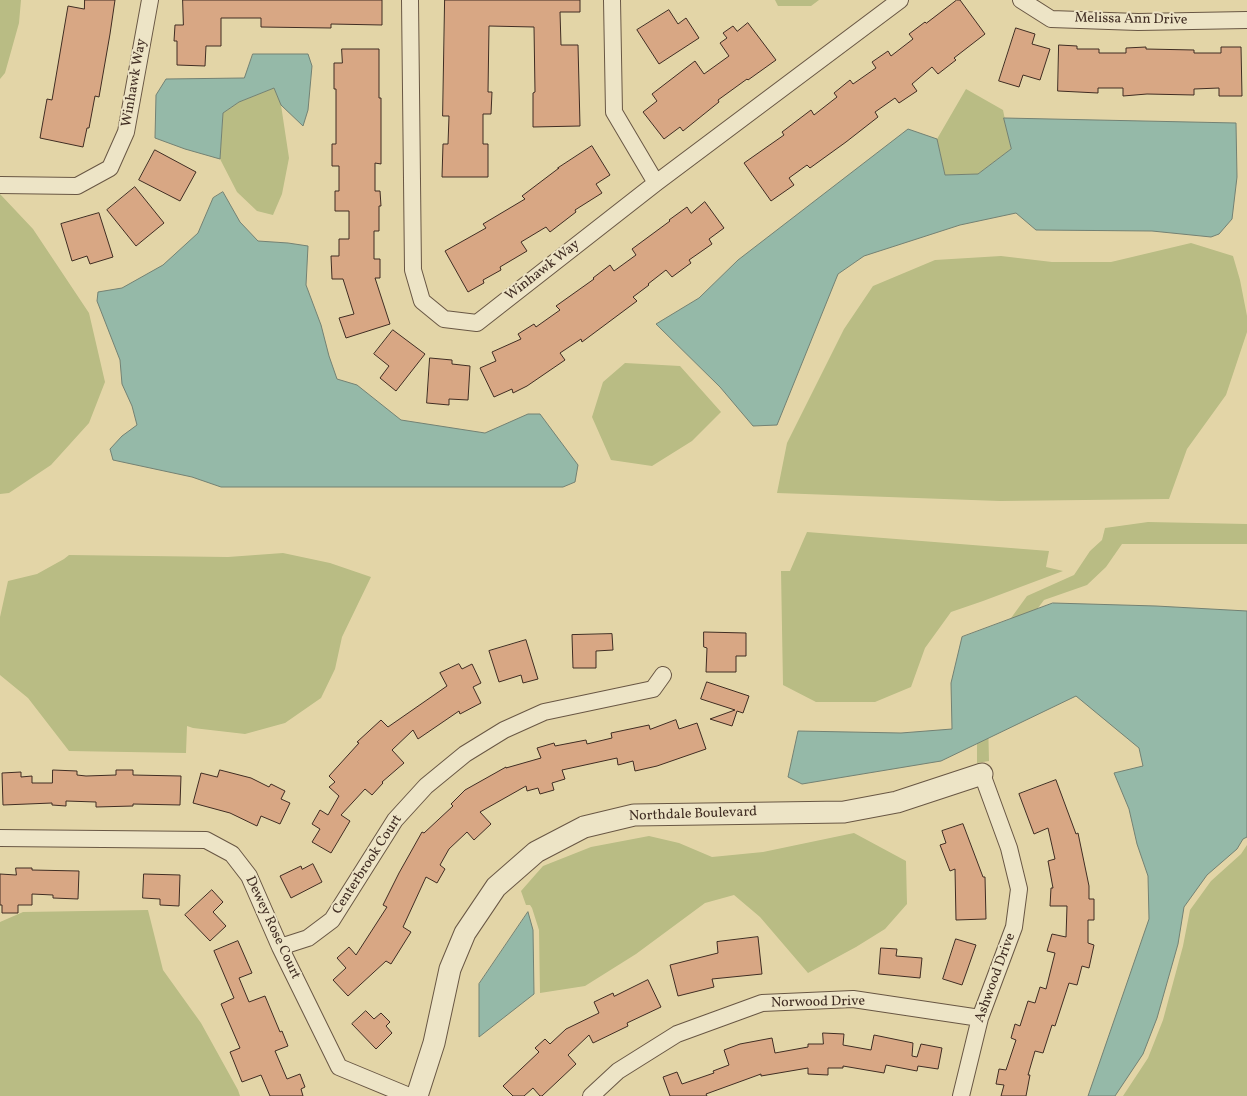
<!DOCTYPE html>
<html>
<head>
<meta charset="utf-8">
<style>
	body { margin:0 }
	canvas { display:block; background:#e3d5a7 }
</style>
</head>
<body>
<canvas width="1247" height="1096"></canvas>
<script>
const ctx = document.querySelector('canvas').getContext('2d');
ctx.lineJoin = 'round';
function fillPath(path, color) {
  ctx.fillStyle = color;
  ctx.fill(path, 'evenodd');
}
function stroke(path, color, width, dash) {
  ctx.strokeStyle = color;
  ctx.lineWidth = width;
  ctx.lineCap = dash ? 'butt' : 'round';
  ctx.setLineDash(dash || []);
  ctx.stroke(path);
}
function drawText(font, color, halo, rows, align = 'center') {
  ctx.font = font + ' Vollkorn,serif';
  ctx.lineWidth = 4;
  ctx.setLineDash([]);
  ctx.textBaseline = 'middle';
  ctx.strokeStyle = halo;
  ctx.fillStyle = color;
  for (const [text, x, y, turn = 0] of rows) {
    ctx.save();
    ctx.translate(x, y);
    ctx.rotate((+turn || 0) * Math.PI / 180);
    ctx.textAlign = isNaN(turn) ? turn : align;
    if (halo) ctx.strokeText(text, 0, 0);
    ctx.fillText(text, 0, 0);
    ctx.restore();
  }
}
fillPath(new Path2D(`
	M0 0H21L19 23 5 73 0 79Z
	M775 0H819L811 6H778Z
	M274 88 281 105 289 158 282 194 273 215 257 211 237 192 220 159 223 113 239 102Z
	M966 89 1003 110 1011 149 978 174 945 175 937 139Z
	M0 194 33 229 89 313 105 382 89 423 51 465 9 493 0 494Z
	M1191 243 1233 256 1240 280 1247 316V332L1226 395 1187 449 1169 499 1000 501 777 493 787 443 844 329 873 286 935 260 1001 256 1052 262H1111Z
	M625 363 680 366 721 412 692 441 652 466 611 460 592 417 603 382Z
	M1148 522 1247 524V544H1122L1106 567 1087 585 1044 600 987 676 989 761 977 763V734L969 676 1027 596 1074 575 1090 551 1102 540 1105 528Z
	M807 532 1049 551 1046 567 1063 571 983 601 951 612 925 648 911 687 875 702H816L783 685 781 571H790Z
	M283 553 330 563 371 577 342 637 335 669 321 698 285 723 245 734 193 728 187 726 186 753 69 751 28 698 0 675V617L8 581 37 574 64 559 69 555 228 557Z
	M854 833 906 861 907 904 885 929 856 947 808 973 760 917 734 895 705 903 636 954 585 986 540 993 539 930 532 908 530 905H526L521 891 543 866 591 847 649 836 679 843 712 857 763 852Z
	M1247 845V1096H1123L1148 1058 1163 1020 1183 946 1190 910 1211 881 1241 854Z
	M148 910 163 970 201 1023 238 1090 240 1096H0V922L23 912Z`), '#b9bc84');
const water = new Path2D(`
	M253 54H308L312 66 308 110 303 126 281 105 274 88 239 102 223 113 220 159 185 149 155 138 156 95 166 79 244 78Z
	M1004 118 1236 123 1237 177 1232 219 1219 234 1211 237 1152 231 1036 230 1016 213 960 225 864 256 838 274 777 425 753 426 720 387 656 324 699 298 738 260 908 129 937 139 945 175 978 174 1011 149Z
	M223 192 240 222 258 241 288 243 308 246 306 285 321 325 329 356 337 379 357 385 401 420 485 433 528 414H540L578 465 575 482 563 487H221L192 477 113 460 110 449 122 436 137 425 132 406 122 384 120 360 97 301 98 292 122 288 163 265 198 233 213 198Z
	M1053 603 1156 606 1247 611V837L1243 839 1237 849 1207 875 1184 907 1178 944 1157 1018 1143 1054 1115 1096H1088L1149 919 1148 876 1137 844 1129 809 1114 773 1143 766 1139 748 1076 696 941 761 802 784 788 777 798 731 901 733 952 729 951 683 962 637Z
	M528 912 533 930 534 994 479 1037V984Z`);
fillPath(water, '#95b9a8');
stroke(water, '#738173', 1);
const building = new Path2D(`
	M85 0H115L110 34 99 97 95 96 89 128H87L83 147 40 138 47 99 52 100 68 6 84 9Z
	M183 0H382V25L331 24V28L261 27V18H221V46H206L205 66 177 65V41H174L175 25H183Z
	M445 0H580V12H560L561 45H578L580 126 533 127V93L535 92 534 27 489 26 488 92H492L491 114H483V144H488V177H442L443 144H448L449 116H443Z
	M957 0H960L985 34 954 58 956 60 938 74 932 67 912 84 917 91 899 103 895 98 875 112 878 117 846 142 810 168 807 165 789 178 794 185 771 201 744 163 784 135 782 132 811 110 814 115 837 97 834 93 850 80 853 84 876 68 872 62 888 51 891 56 913 39 909 34 925 22 926 23Z
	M669 10 678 24 686 18 699 38 659 64 637 30Z
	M748 23 776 60 748 80 747 79 718 100 719 102 683 131 680 127 664 139 643 112 657 101 652 94 695 61 704 74 729 56 720 43 727 38 723 33 733 26 737 31Z
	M1016 28 1035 34 1032 44 1050 49 1040 80 1023 75 1019 87 999 81Z
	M1059 45 1077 46V49H1099V53H1126V48L1146 47V49L1194 50V53H1221V47H1241L1242 96H1219V88L1194 89V95L1147 94 1123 96V88H1098V93L1058 91Z
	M342 49H379V98H381V164L375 163V191H380L381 206H379V231H374V259H380V278H375L390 324 346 338 339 318 354 314 343 279H332L331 256H339V239H349V211H335V191H339V166H332V144H336V89H334V63H342Z
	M592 146 610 175 596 184 602 193 575 210 576 212 550 232 546 227 521 242 527 251 500 267 501 270 483 280 484 283 468 292 445 251 486 228 483 224 525 199 522 196 559 168H558Z
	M155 150 196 172 180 201 139 180Z
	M135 187 164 223 136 246 107 210Z
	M705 202 724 228 709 239 712 244 689 260 691 263 672 277 666 270 648 284 649 285 633 297 637 301 582 342 581 339 560 353 565 360 527 386 513 393 512 389 494 397 480 368 496 361 492 352 521 339 518 334 534 324 536 327 560 310 556 306 594 279 593 278 610 265 614 271 636 255 632 249 670 221 669 220 687 207 691 213Z
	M99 213 113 257 90 264 87 256 72 261 61 224Z
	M393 330 425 354 396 391 380 378 389 366 374 354Z
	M430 358 452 360V364L470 366 468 400 449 399V405L427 403Z
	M704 632 746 633V656H736V672H706L707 648 704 647Z
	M612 634 613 650 596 651V668H573L572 635Z
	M526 640 538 679 523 683 521 675 499 682 489 651Z
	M459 664 462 669 472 664 481 683 473 687 481 703 460 714 459 711 418 739 413 730 392 750 404 763 382 782 383 783 372 795 365 789 341 815 350 821 331 853 312 842 320 829 312 824 320 810 328 815 339 796 329 787 335 782 329 776 359 743 357 742 381 720 388 727 447 686 440 673Z
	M707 682 749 696 743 713 737 711 732 726 710 719 735 710 701 699Z
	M676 720 679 729 697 723 706 749 657 766 635 771 633 761 618 765 617 758 562 770 565 779 552 783 554 790 540 794 538 788 527 791 526 786 480 812 491 824 474 840 467 832 449 849 440 865 445 869 437 883 426 877 403 927 411 932 391 964 386 961 348 996 333 980 346 968 337 958 349 947 356 955 387 907 383 905 399 873 422 832 424 833 453 806 451 804 465 790 506 767V768L541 758 537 748 554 743 555 746 586 740 587 744 612 738 611 733 649 725 650 729Z
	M53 770 77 771V775L86 776 116 775V770H133V775L181 776 180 805 133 804V806L96 807V802L66 801V806L52 805V803L3 805 2 773 21 772V777L32 776V783H52Z
	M220 770 251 778 269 787 271 784 285 791 281 799 290 803 280 824 261 816 257 826 230 813 193 803 201 773 217 777Z
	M1056 780 1076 834 1078 833 1089 886V899H1094V920H1088V943L1094 945 1089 968 1082 966 1077 985 1069 983 1055 1026 1052 1025 1043 1053 1035 1051 1028 1075H1030L1026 1096H1001L1004 1085 996 1084 999 1069 1006 1070 1016 1040 1011 1038 1015 1024 1020 1026 1028 1001 1035 1003 1040 987 1046 989 1055 953 1047 951 1052 934 1066 937 1067 906H1050L1051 888H1053L1048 861 1055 859 1048 828 1034 834 1019 794Z
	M963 824 983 877H985L986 919 956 920 955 869 950 871 940 845 946 843 942 831Z
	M313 864 322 882 291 898 280 876 301 866 302 869Z
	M16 868H32V870L79 871 78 899 53 898V895L32 894V905H18V913H2V905H0V874L16 875Z
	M144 874 180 875 179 906 160 905V899L143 898Z
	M212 890 223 902 213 912 226 926 210 941 185 915Z
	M758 937 762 974 712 979 714 987 678 996 670 965 718 953 717 942Z
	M956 939 976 945 962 985 943 979Z
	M238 941 252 973 239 978 249 1002 265 996 280 1032 282 1031 288 1046 275 1051 287 1079 300 1074 305 1087 301 1089 303 1096H270L261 1075 242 1082 230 1052 240 1048 221 1004 234 998 214 951Z
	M881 948 897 949 896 956 922 958 920 978 879 974Z
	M648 980 661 1007 627 1023 628 1026 593 1043 589 1035 568 1055 576 1064 542 1096H540L533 1088 524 1096H513L503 1086 539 1052 535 1048 545 1039 550 1044 566 1029 599 1013 594 1002 613 993 614 996Z
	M366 1011 374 1019 381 1013 390 1022 386 1026 392 1033 376 1049 352 1024Z
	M823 1033 844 1034 843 1045 871 1050 874 1035 913 1043 912 1056 917 1057 921 1044 942 1048 938 1069 918 1066 917 1071 886 1065 884 1073 843 1066V1068H828V1075L808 1074V1068L761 1076V1074L706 1094 707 1096H670L663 1077 677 1072 682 1084 714 1073 713 1071 729 1065 724 1050 740 1044 772 1038 775 1053 808 1047V1044H823Z`);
fillPath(building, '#d8a784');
stroke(building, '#402d23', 1);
const minor = new Path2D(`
	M410 0 413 270 422 301 444 319 477 323 656 183 900 0
	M612 0 614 112 656 183
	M1021 0 1051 19 1138 22 1247 20
	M0 185 77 186 110 168 126 132 150 0
	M0 838 206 840 232 854 249 876 280 947 339 1067 409 1096
	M280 947 308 938 332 920 395 820 426 786 465 754 504 730 544 712 653 689 663 675
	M591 1096 618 1071 677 1034 762 1003 853 999 980 1018
	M961 1096 980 1018 1014 927 1019 889 1009 848 982 774`);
const tertiary = new Path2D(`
	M417 1096 434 1043 450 969 465 933 496 887 536 852 584 827 634 815 844 812 897 802 982 774`);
stroke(minor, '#695744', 18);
stroke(tertiary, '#695744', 23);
stroke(minor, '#ede4c6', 16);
stroke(tertiary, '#ede4c6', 21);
drawText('14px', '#402d23', '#ede4c6', [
	["Melissa Ann Drive",1131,20,1],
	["Winhawk Way",135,83,-80],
	["Winhawk Way",543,271,-38],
	["Northdale Boulevard",693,815,-2],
	["Centerbrook Court",368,865,-57],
	["Dewey Rose Court",272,928,65],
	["Ashwood Drive",996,978,-70],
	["Norwood Drive",818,1003,-1]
]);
</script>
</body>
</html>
